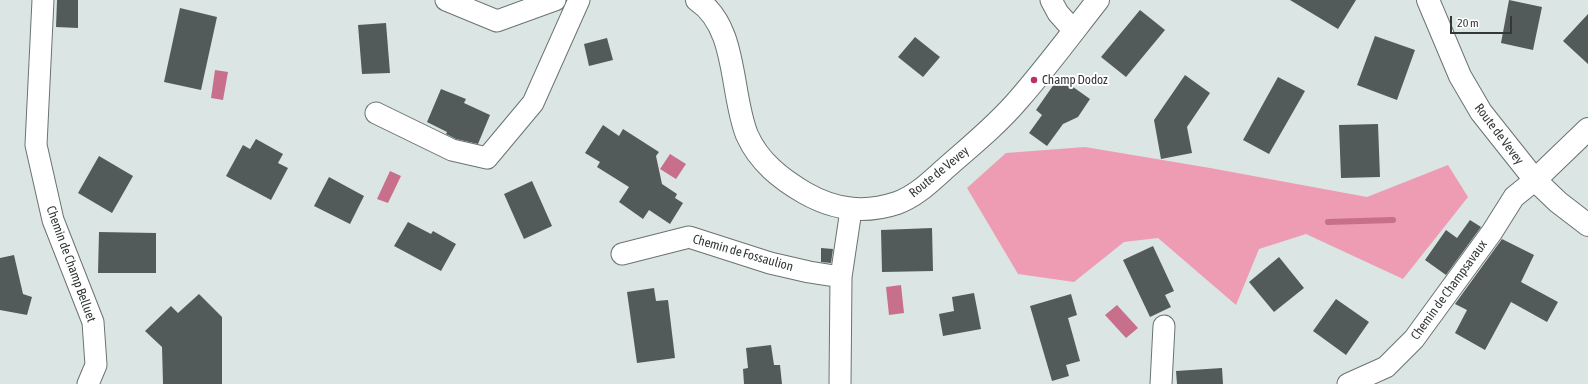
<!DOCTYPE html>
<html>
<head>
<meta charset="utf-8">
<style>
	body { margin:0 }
	#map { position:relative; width:1588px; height:384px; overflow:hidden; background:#dbe5e3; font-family:"Asap Condensed",sans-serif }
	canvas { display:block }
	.scale { position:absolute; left:1450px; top:16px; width:62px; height:18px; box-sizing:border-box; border:2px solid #343838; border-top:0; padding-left:5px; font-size:12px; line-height:14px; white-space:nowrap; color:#343838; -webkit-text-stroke:3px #fff; paint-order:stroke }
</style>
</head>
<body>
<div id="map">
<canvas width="1588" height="384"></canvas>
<div class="scale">20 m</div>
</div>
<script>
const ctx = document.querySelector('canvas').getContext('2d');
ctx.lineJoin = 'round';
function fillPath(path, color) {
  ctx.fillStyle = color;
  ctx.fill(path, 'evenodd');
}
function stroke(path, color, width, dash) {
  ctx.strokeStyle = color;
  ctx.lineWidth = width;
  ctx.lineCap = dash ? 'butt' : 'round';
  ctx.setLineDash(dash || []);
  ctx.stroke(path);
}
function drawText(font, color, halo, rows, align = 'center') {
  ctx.font = font + ' "Asap Condensed",sans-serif';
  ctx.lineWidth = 4;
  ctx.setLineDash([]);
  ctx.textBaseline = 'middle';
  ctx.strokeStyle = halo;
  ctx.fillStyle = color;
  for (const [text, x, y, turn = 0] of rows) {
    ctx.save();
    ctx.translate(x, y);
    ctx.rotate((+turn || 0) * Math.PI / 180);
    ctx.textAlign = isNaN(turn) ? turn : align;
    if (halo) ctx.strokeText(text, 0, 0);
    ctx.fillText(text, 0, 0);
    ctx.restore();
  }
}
fillPath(new Path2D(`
	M1085 147 1210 168 1367 197 1448 165 1468 197 1403 279 1306 234 1259 249 1236 305 1158 238 1124 242 1074 282 1018 274 967 188 1006 153Z`), '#ed9cb4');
fillPath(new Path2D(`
	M215 70 228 72 223 100 211 98Z
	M670 154 686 164 676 179 660 169Z
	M390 171 401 176 388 203 377 199Z
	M901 285 904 313 889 315 886 287Z
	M1117 305 1138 328 1126 338 1105 315Z`), '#c86f8b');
stroke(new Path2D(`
	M1328 222 1393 220`), '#c86f8b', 6);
fillPath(new Path2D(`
	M57 0H78V28L56 27Z
	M1290 0H1356L1338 29Z
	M1509 0 1542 7 1533 50 1501 43Z
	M180 8 217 17 201 90 164 82Z
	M1140 10 1165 30 1126 77 1101 57Z
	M1588 14V64L1563 41Z
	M386 23 390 73 362 74 358 25Z
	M1375 36 1415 50 1397 100 1357 85Z
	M915 37 940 57 923 77 898 57Z
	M607 38 613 60 589 66 584 44Z
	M1185 75 1210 93 1187 127 1192 153 1161 159 1154 120Z
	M1059 77 1090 99 1078 117 1063 124 1047 146 1029 133 1042 115 1036 110Z
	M1278 77 1305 91 1269 154 1243 140Z
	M441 89 466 99 464 103 490 115 478 144 456 139 446 134 447 132 427 122Z
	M1378 124 1380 177 1341 178 1339 125Z
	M603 125 619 136 623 129 659 152 656 156 662 184 677 194 675 198 683 203 670 224 649 210 643 219 619 202 629 187 597 167 600 162 585 153Z
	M256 139 283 154 278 163 288 168 271 200 226 176 243 145 250 149Z
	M99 156 133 176 112 213 78 193Z
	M329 177 364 196 350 224 314 206Z
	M532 181 552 226 524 239 504 194Z
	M1470 220 1481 227 1446 275 1425 260 1446 230 1457 238Z
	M408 222 431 234 433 231 456 244 441 271 394 246Z
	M932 228 933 271 882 272 881 230Z
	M99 232 156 233V273H98Z
	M1502 239 1534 255 1521 282 1558 302 1547 322 1511 302 1485 350 1455 333 1467 310 1455 304Z
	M1153 246 1174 291 1165 295 1171 307 1150 317 1123 260Z
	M821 248 833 249 831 263 821 262Z
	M14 255 23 294 32 297 27 315 0 310V258Z
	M1279 257 1304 288 1274 312 1249 282Z
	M654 288 656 301 668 300 675 358 637 363 627 292Z
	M974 293 981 329 943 336 939 314 954 311 952 297Z
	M199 294 222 317V384H163L162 347 145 331 171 306 178 313Z
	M1071 294 1077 315 1068 318 1080 361 1066 365 1069 376 1052 381 1030 306Z
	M1336 299 1369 322 1346 355 1313 331Z
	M771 345 774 365H780L782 384H744L743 369 748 368 746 348Z
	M1222 368 1223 384H1177L1176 371Z`), '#535b5a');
const street = new Path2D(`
	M43 0 36 145 53 220 93 322 96 365 88 384
	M446 0 497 21 555 0
	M1051 0 1058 13 1074 31
	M376 113 452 150 487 158 533 103 579 0
	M622 254 689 237 770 263 809 272 841 277
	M840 384 841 277 851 210
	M1161 384 1164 326
	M1348 384 1386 367 1414 339 1492 232 1514 197 1535 180`);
const secondary = new Path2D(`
	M697 0C738 27 730 93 747 135 759 162 781 179 805 193 835 210 864 214 897 203 917 196 932 180 947 167 972 145 998 124 1019 99 1047 67 1072 33 1098 0
	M1428 0 1460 76 1481 112 1535 180 1558 202 1588 225
	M1535 180 1588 129`);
stroke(street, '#6a7371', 23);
stroke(secondary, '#6a7371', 24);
stroke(street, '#fff', 21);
stroke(secondary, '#fff', 22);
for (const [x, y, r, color] of [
	[1034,80,4,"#ba2f68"]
]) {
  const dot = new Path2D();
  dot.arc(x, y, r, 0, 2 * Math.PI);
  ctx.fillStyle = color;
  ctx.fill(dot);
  stroke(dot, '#fff', 1.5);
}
drawText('13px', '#343838', '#fff', [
	["Champ Dodoz",1042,80]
], 'left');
drawText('13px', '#343838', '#fff', [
	["Route de Vevey",1499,134,53],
	["Route de Vevey",939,172,-39],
	["Chemin de Fossaulion",743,253,16],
	["Chemin de Champ Belluet",71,264,70],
	["Chemin de Champsavaux",1449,290,-54]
]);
</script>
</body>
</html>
